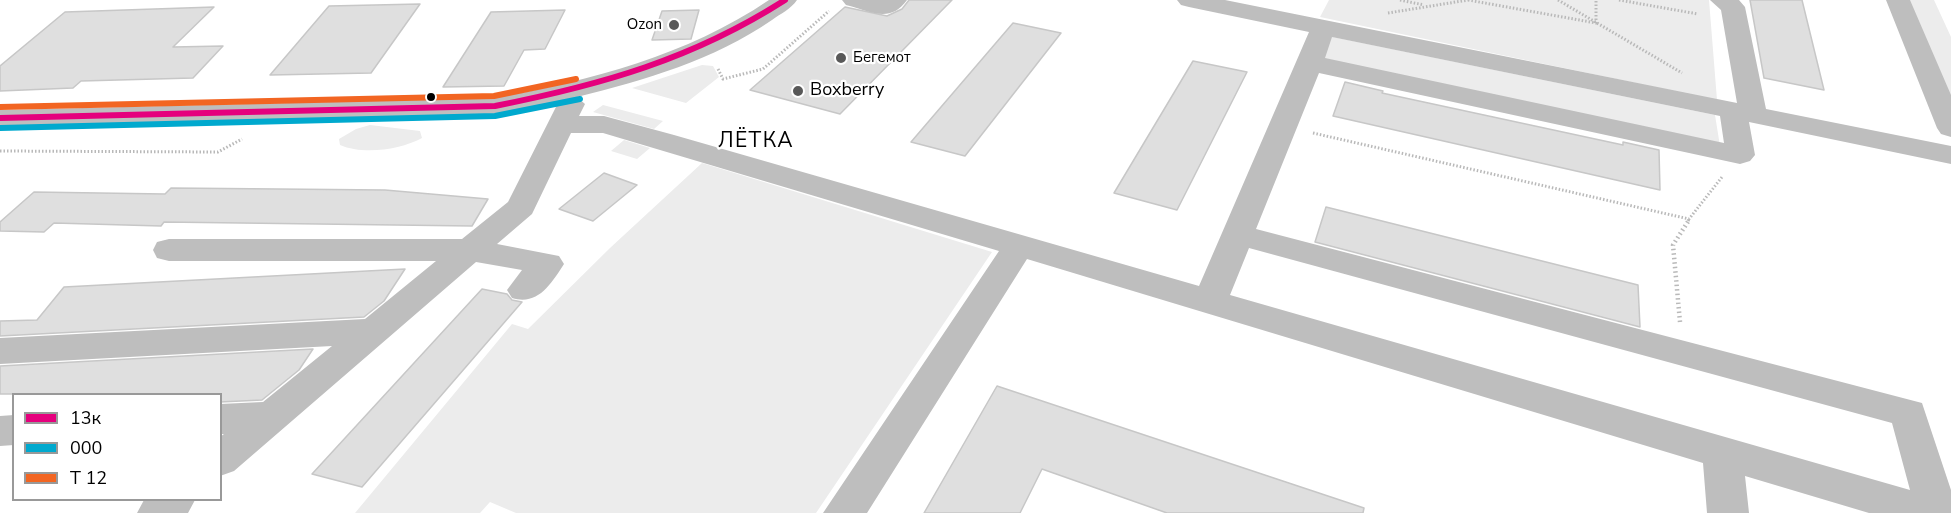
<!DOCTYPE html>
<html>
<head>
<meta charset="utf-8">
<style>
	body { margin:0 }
	#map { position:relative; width:1951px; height:513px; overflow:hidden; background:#fff; font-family:"Nunito Sans",sans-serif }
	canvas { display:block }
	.legend { position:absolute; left:12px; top:393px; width:210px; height:108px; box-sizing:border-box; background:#fff; border:2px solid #999; margin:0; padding:8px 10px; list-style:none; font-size:18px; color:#000 }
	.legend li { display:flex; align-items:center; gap:12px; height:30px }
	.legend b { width:30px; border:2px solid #999 }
</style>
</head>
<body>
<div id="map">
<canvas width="1951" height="513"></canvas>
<ul class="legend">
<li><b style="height:8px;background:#e5007d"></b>13к</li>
<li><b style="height:8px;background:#00a9ce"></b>000</li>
<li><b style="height:8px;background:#f26522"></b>Т 12</li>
</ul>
</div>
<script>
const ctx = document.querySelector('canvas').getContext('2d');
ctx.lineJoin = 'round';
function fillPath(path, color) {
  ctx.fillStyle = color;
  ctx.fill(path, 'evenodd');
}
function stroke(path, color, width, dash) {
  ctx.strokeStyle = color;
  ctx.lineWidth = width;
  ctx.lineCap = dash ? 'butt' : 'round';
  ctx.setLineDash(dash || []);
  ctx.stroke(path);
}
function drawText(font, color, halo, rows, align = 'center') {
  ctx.font = font + ' "Nunito Sans",sans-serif';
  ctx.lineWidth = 4.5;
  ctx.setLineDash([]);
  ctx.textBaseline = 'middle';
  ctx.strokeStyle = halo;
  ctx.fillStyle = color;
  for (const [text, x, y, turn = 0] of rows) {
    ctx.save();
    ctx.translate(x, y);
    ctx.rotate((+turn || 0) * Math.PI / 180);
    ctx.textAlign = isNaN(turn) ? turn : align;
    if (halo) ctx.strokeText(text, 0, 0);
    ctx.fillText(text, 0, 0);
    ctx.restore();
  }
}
fillPath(new Path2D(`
	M1329 0H1709L1717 100 1320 17Z
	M1908 0H1934L1951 37V101Z
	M1328 36 1715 115 1720 146 1318 62Z
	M702 65 713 66 719 77 686 103 632 88Z
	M603 105 663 121 654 129 593 112Z
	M370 125 420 131 422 138C400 150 363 155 340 145L339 139 356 129Z
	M624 140 650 148 637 159 611 151Z
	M702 163 992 252 816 513H516L490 502 480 513H355L512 324 528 329 610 248Z`), '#ececec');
const building = new Path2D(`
	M909 0H952L840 114 750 90 845 7 887 16 902 9Z
	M1750 0H1802L1824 90 1764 78Z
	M420 4 371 73 270 75 329 6Z
	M214 7 173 47 223 46 193 78 81 81 73 88 0 91V66L65 12Z
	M565 10 545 49 524 50 504 86 443 87 491 12Z
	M699 10 691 39 652 40 662 11Z
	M1013 23 1061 33 965 156 911 142Z
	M1193 61 1247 72 1177 210 1114 193Z
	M1345 82 1383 91 1382 93 1623 145V142L1659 150 1660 190 1333 116Z
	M604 173 637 185 593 221 559 209Z
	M171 188 385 190 488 199 472 226 164 222 161 226 54 223 44 232 0 231V222L34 192 165 194Z
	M1326 207 1638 285 1640 327 1315 242Z
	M405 269 384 301 364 317 0 336V321L37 320 64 287Z
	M482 289 507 294 512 300 522 302 362 487 312 474Z
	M313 349 299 370 262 400 220 402V394H0V366Z
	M997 386 1364 508 1363 513H1167L1042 469 1020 513H924Z`);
fillPath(building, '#dfdfdf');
stroke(building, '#c7c7c7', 1.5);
stroke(new Path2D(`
	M1400 0 1424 5
	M1468 0 1596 23V0
	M1558 0 1682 73
	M1619 0 1698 14
	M1388 13 1468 0
	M718 69 723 79 763 69 829 11
	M1313 133 1689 219 1722 177
	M0 151 218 152 242 139
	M1688 221 1689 219`), '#b9b9b9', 3, [1.5, 2]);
stroke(new Path2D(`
	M1680 322 1673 245 1689 220`), '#b9b9b9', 4.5, [1.5, 3]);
fillPath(new Path2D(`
	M769 0H797C791 9 780 14 772 20 714 60 645 80 577 97L585 104 579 116H604L674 135 1199 286 1309 32 1189 7 1181 5 1177 0H1225L1737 103 1721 10 1710 0H1739L1745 7 1766 109 1951 146V164L1749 122 1755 155 1750 161 1740 164 1319 73 1256 229 1922 403 1951 490V513H1869L1745 476 1749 513H1707L1703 463 1027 259 867 513H823L999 251 603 133H571L532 214 497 244 559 256 564 264C551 284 538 306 512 298L507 290 522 270 476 262 234 471 220 476V437L224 434H220V404L263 402 332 346 0 364V338L365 319 436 261H169L157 258 153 250 157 242 169 239H462L508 202 559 101 495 114 0 126V110L495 98C592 80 686 56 769 0ZM1332 37 1720 116 1724 143 1325 58ZM1249 248 1892 423 1910 490 1230 295Z
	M842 0H907C890 24 870 11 846 5Z
	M1886 0H1910L1951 95V137L1941 134 1937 128Z
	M14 415V445L0 446V416Z
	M144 500H195L188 513H137Z`), '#bebebe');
stroke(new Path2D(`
	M0 118 495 106C601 85 693 59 785 0`), '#e5007d', 6);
stroke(new Path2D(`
	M0 128 495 116 580 99`), '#00a9ce', 6);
stroke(new Path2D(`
	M0 107 494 96 576 79`), '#f26522', 6);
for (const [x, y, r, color] of [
	[674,25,6,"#595959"],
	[841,58,6,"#595959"],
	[798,91,6,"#595959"],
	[431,97,5,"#000"]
]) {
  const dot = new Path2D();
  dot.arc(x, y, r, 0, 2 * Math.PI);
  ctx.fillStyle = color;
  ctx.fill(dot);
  stroke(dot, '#fff', 2);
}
drawText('15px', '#000', '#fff', [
	["Ozon",662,25],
	["Бегемот",853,58,"left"]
], 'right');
drawText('18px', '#000', '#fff', [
	["Boxberry",810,91]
], 'left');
ctx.letterSpacing = '1.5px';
drawText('21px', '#000', '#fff', [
	["ЛЁТКА",756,142]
]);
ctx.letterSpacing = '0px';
</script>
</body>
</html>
